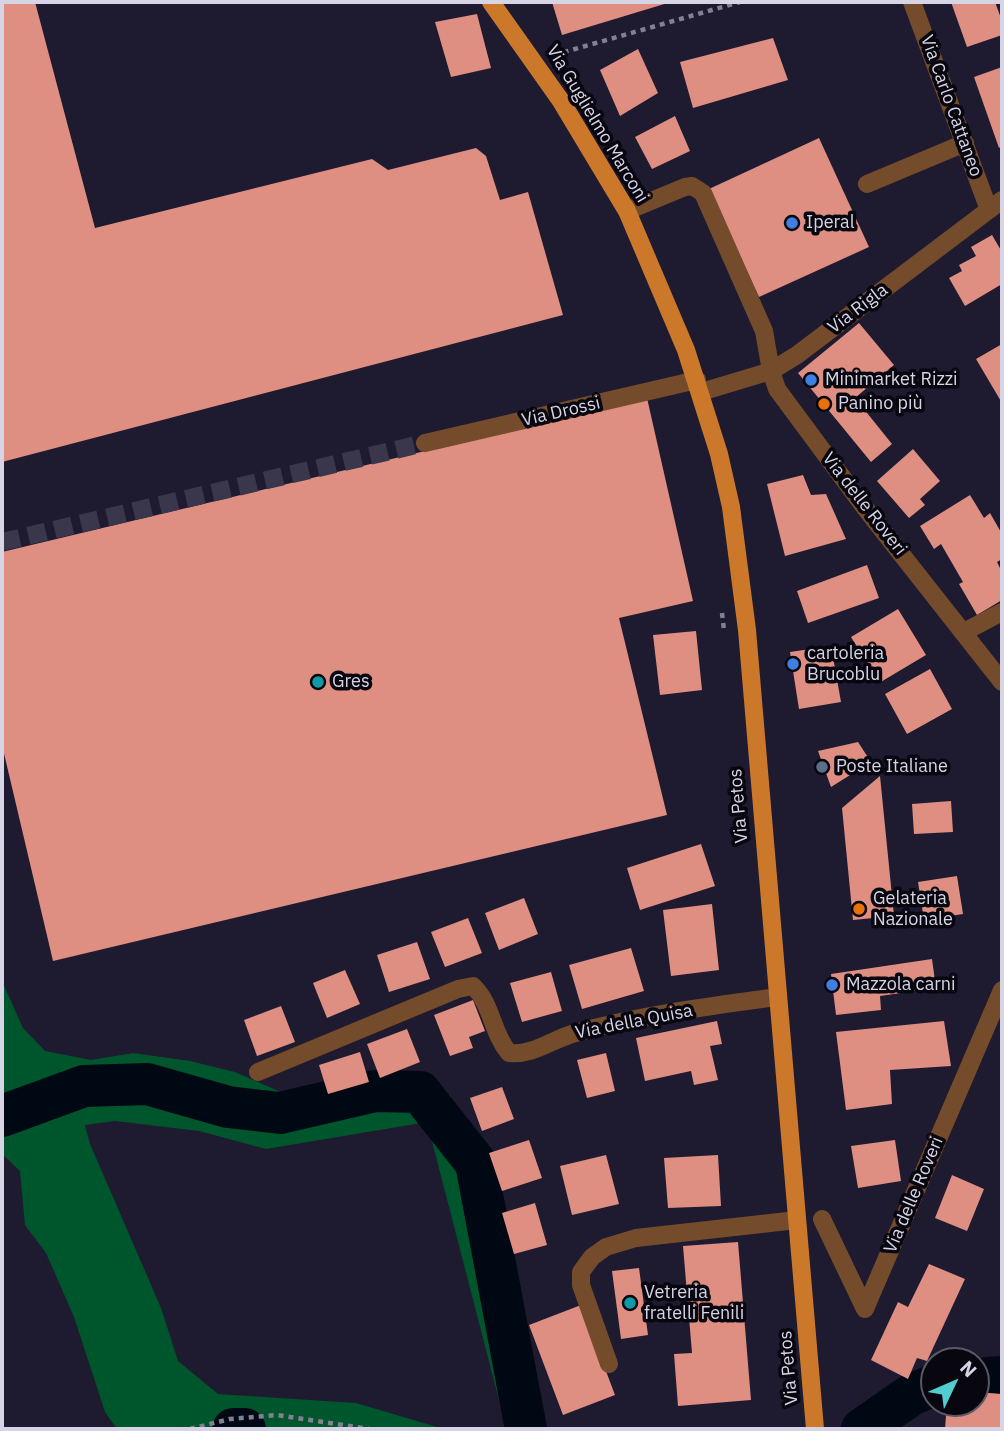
<!DOCTYPE html>
<html>
<head>
<meta charset="utf-8">
<style>
	body { margin:0 }
	#map { position:relative; width:1004px; height:1431px; overflow:hidden; background:#1e1a30; font-family:"IBM Plex Sans",sans-serif }
	canvas { display:block }
	.frame { position:absolute; inset:0; border:4px solid #d7d5e5; pointer-events:none }
	.north { position:absolute; left:920px; top:1347px; width:70px; height:70px; box-sizing:border-box; background:#080710; border:2px solid #5b5965; border-radius:50%; rotate:46deg; font-size:19px; font-weight:700; line-height:28px; text-align:center; color:#d7d5e5 }
	.north::after { content:''; display:block; margin:auto; width:24px; height:32px; background:#52cdcf; clip-path:polygon(50% 0,100% 100%,50% 72%,0 100%) }
</style>
</head>
<body>
<div id="map">
<canvas width="1004" height="1431"></canvas>
<div class="frame"></div>
<div class="north">N</div>
</div>
<script>
const ctx = document.querySelector('canvas').getContext('2d');
ctx.lineJoin = 'round';
function fillPath(path, color) {
  ctx.fillStyle = color;
  ctx.fill(path, 'evenodd');
}
function stroke(path, color, width, dash) {
  ctx.strokeStyle = color;
  ctx.lineWidth = width;
  ctx.lineCap = dash ? 'butt' : 'round';
  ctx.setLineDash(dash || []);
  ctx.stroke(path);
}
function drawText(font, color, halo, rows, align = 'center') {
  ctx.font = font + ' "IBM Plex Sans",sans-serif';
  ctx.lineWidth = 7;
  ctx.setLineDash([]);
  ctx.textBaseline = 'middle';
  ctx.strokeStyle = halo;
  ctx.fillStyle = color;
  for (const [text, x, y, turn = 0] of rows) {
    ctx.save();
    ctx.translate(x, y);
    ctx.rotate((+turn || 0) * Math.PI / 180);
    ctx.textAlign = isNaN(turn) ? turn : align;
    if (halo) ctx.strokeText(text, 0, 0);
    ctx.fillText(text, 0, 0);
    ctx.restore();
  }
}
fillPath(new Path2D(`
	M2 981 23 1028 45 1051 91 1060 133 1053 190 1061 235 1072 306 1103 408 1084 450 1095 486 1185 530 1429H511L499 1400 427 1122 266 1149 199 1131 115 1121 85 1125 90 1144 161 1308 178 1361 218 1394 356 1403 444 1429H117L105 1412 74 1317 46 1253 25 1225 20 1171 2 1154Z`), '#00562c');
stroke(new Path2D(`
	M2 1116 84 1086 147 1084 228 1107 280 1113 375 1091 420 1092 476 1163 526 1429
	M976 1379 1002 1377
	M233 1429H245
	M862 1429 911 1395 934 1385`), '#000814', 42);
fillPath(new Path2D(`
	M2 2H35L95 228 372 159 388 170 476 148 486 156 500 200 528 192 563 315 2 462Z
	M552 2H671L562 35Z
	M951 2H995L1002 21V35L967 47Z
	M477 14 491 68 451 77 435 22Z
	M773 38 788 80 693 108 680 62Z
	M638 49 658 93 620 116 600 70Z
	M1002 67V146L999 148 974 77Z
	M675 116 690 151 652 169 635 137Z
	M819 138 869 247 759 297 709 189Z
	M992 235 1002 252V284L965 306 949 278 962 271 959 265 976 256 971 247Z
	M859 323 894 365 855 398 892 444 871 462 798 373Z
	M1002 344V403L976 359Z
	M647 398 693 601 619 618 667 815 53 961 2 745V552Z
	M913 449 940 481 920 499 925 505 909 518 877 481Z
	M803 475 811 495 826 494 846 539 785 556 767 484Z
	M970 495 984 518 990 513 1002 534V559L997 562 1002 572V600L977 615 959 584 963 582 941 544 934 549 920 526Z
	M867 565 879 598 808 623 797 591Z
	M898 609 926 655 879 683 851 637Z
	M696 631 702 690 660 695 653 635Z
	M831 646 841 702 799 709 790 652Z
	M930 669 952 709 907 734 885 694Z
	M858 742 871 762 831 787 818 751Z
	M880 776 894 916 853 920 842 808Z
	M951 801 953 832 914 834 912 804Z
	M701 844 715 886 640 910 627 868Z
	M957 876 963 914 924 920 918 882Z
	M524 898 538 934 499 950 485 913Z
	M712 904 719 970 671 976 663 910Z
	M468 918 482 953 445 967 431 932Z
	M417 942 430 979 389 992 377 955Z
	M631 948 644 991 582 1009 569 965Z
	M932 959 936 988 880 996 881 1010 836 1015 831 974Z
	M345 970 360 1004 327 1018 313 983Z
	M551 972 562 1011 522 1022 510 983Z
	M473 1000 485 1031 469 1037 473 1048 450 1056 434 1015Z
	M281 1006 295 1042 257 1056 244 1020Z
	M717 1021 722 1044 710 1046 718 1080 694 1085 691 1071 645 1081 636 1038Z
	M944 1021 951 1066 890 1070 892 1104 846 1110 836 1032Z
	M407 1029 420 1062 380 1078 367 1044Z
	M360 1052 369 1082 328 1094 319 1065Z
	M606 1053 615 1091 587 1098 577 1060Z
	M502 1087 514 1119 482 1131 470 1098Z
	M529 1140 542 1178 502 1191 489 1153Z
	M895 1140 901 1181 858 1188 851 1146Z
	M606 1155 619 1204 572 1215 560 1166Z
	M718 1155 721 1206 668 1208 664 1158Z
	M952 1175 984 1189 967 1231 935 1218Z
	M535 1203 547 1245 514 1254 502 1213Z
	M738 1242 751 1400 678 1406 674 1354 692 1353 683 1246Z
	M929 1264 965 1279 927 1361 917 1358 908 1379 871 1360 898 1302 908 1307Z
	M639 1268 648 1335 621 1339 612 1271Z
	M581 1305 615 1395 563 1415 529 1325Z
	M976 1392 1002 1394 1000 1429H945L947 1403H976Z`), '#df8e82');
stroke(new Path2D(`
	M2 542 425 443`), '#3a364b', 18, [18, 9]);
stroke(new Path2D(`
	M554 55 740 2
	M722 613 724 630
	M190 1429 230 1419 277 1415 369 1429`), '#838093', 4.5, [5, 5]);
stroke(new Path2D(`
	M912 2 989 210
	M867 184 965 143
	M627 211 685 187 692 186 703 193 764 331 771 371 777 389 865 508 1002 682
	M701 392 771 371 797 355 1002 200
	M425 443 697 380
	M964 632 1002 612
	M258 1072 458 989 473 986C492 1004 492 1033 509 1053 532 1056 553 1039 575 1033 640 1015 710 1006 777 997
	M822 1219 865 1309
	M865 1309 1002 990
	M609 1364 581 1285V1272L592 1257 606 1247 636 1238 797 1220`), '#754c2b', 18);
stroke(new Path2D(`
	M491 2 561 101 627 211 686 350 719 454 731 507 747 630 815 1429`), '#cc782a', 18);
for (const [x, y, r, color] of [
	[792,223,7,"#3f7fe0"],
	[811,380,7,"#3f7fe0"],
	[824,404,7,"#e8710a"],
	[793,664,7,"#3f7fe0"],
	[318,682,7,"#0f9aa8"],
	[822,767,7,"#5c6f8a"],
	[859,909,7,"#e8710a"],
	[832,985,7,"#3f7fe0"],
	[630,1303,7,"#0f9aa8"]
]) {
  const dot = new Path2D();
  dot.arc(x, y, r, 0, 2 * Math.PI);
  ctx.fillStyle = color;
  ctx.fill(dot);
  stroke(dot, '#080710', 2.5);
}
drawText('18px', '#d7d5e5', '#080710', [
	["Via Carlo Cattaneo",951,106,70],
	["Via Guglielmo Marconi",597,124,59],
	["Via Rigla",858,309,-37],
	["Via Drossi",561,412,-13],
	["Via delle Roveri",864,504,52],
	["Via Petos",739,806,-95],
	["Via della Quisa",634,1022,-11],
	["Via delle Roveri",914,1195,-67],
	["Via Petos",789,1368,-95]
]);
drawText('18px', '#d7d5e5', '#080710', [
	["Iperal",806,223],
	["Minimarket Rizzi",825,380],
	["Panino più",838,404],
	["cartoleria",807,654],
	["Brucoblu",807,675],
	["Gres",332,682],
	["Poste Italiane",836,767],
	["Gelateria",873,899],
	["Nazionale",873,920],
	["Mazzola carni",846,985],
	["Vetreria",644,1293],
	["fratelli Fenili",644,1314]
], 'left');
</script>
</body>
</html>
